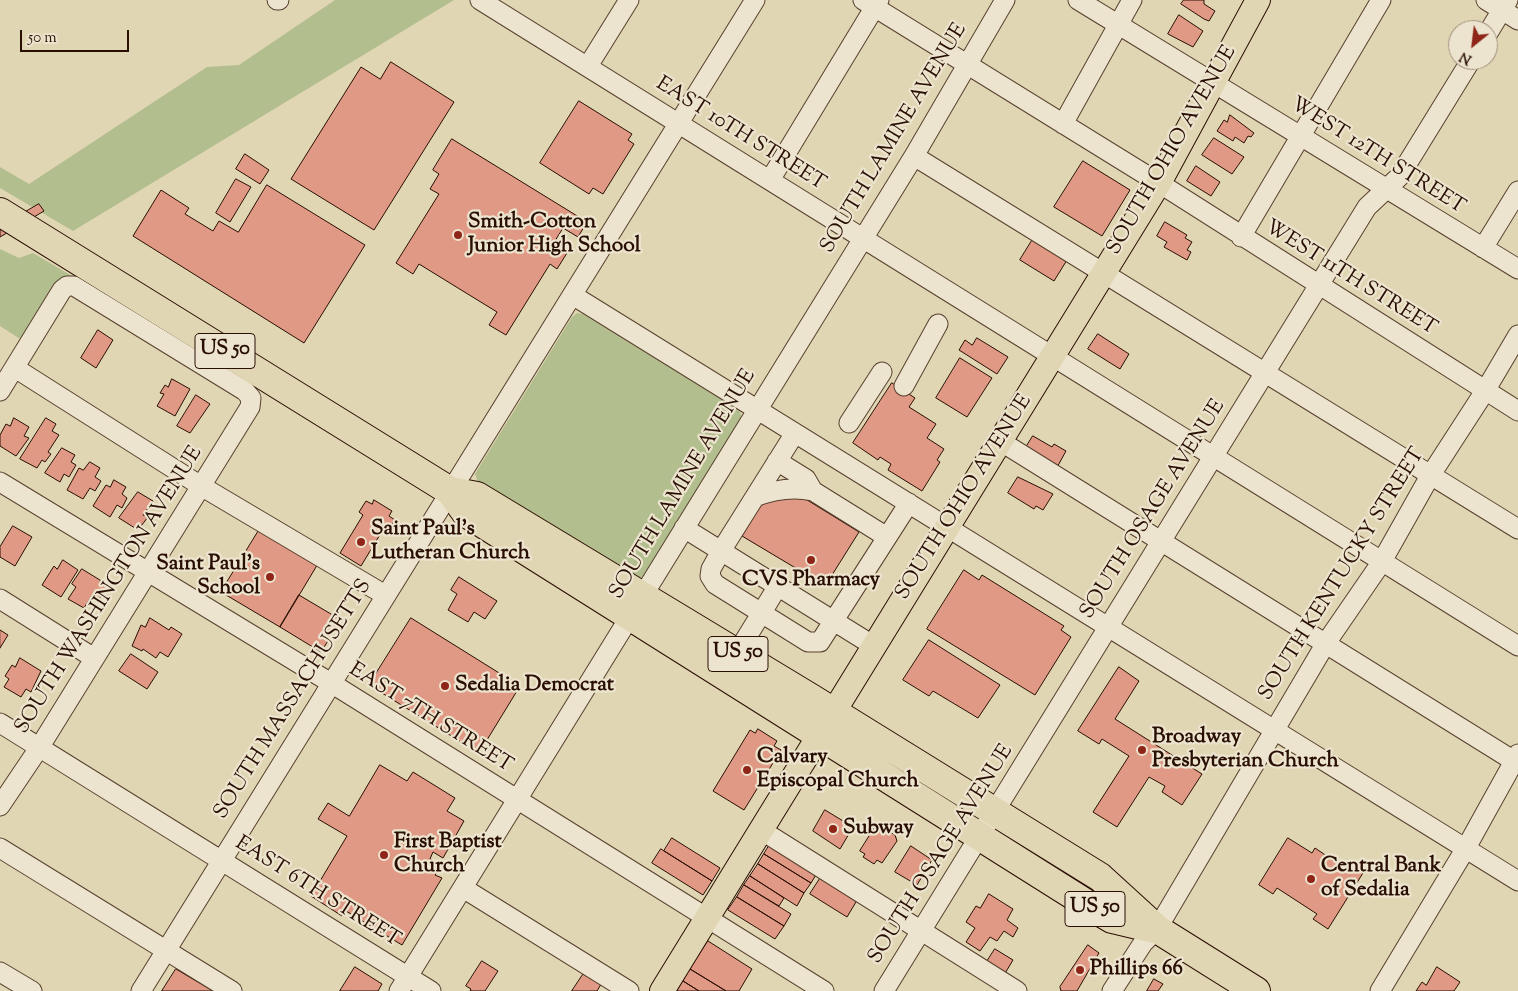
<!DOCTYPE html>
<html>
<head>
<meta charset="utf-8">
<style>
	body { margin:0 }
	#map { position:relative; width:1518px; height:991px; overflow:hidden; background:#e1d6b3; font-family:"Sorts Mill Goudy",serif }
	canvas { display:block }
	.north { position:absolute; left:1448px; top:20px; width:50px; height:50px; box-sizing:border-box; background:#ece4ce; border:1px solid #9e8e7c; border-radius:50%; rotate:209deg; font-size:14px; font-weight:700; line-height:20px; text-align:center; color:#290e02 }
	.north::after { content:''; display:block; margin:auto; width:18px; height:22px; background:#8f2418; clip-path:polygon(50% 0,100% 100%,50% 72%,0 100%) }
	.scale { position:absolute; left:20px; top:30px; width:109px; height:22px; box-sizing:border-box; border:2px solid #290e02; border-top:0; padding-left:6px; font-size:15px; line-height:18px; white-space:nowrap; color:#290e02; -webkit-text-stroke:4px #ece4ce; paint-order:stroke }
</style>
</head>
<body>
<div id="map">
<canvas width="1518" height="991"></canvas>
<div class="north">N</div>
<div class="scale">50 m</div>
</div>
<script>
const ctx = document.querySelector('canvas').getContext('2d');
ctx.lineJoin = 'round';
function fillPath(path, color) {
  ctx.fillStyle = color;
  ctx.fill(path, 'evenodd');
}
function stroke(path, color, width, dash) {
  ctx.strokeStyle = color;
  ctx.lineWidth = width;
  ctx.lineCap = dash ? 'butt' : 'round';
  ctx.setLineDash(dash || []);
  ctx.stroke(path);
}
function drawText(font, color, halo, rows, align = 'center') {
  ctx.font = font + ' "Sorts Mill Goudy",serif';
  ctx.lineWidth = 4.5;
  ctx.setLineDash([]);
  ctx.textBaseline = 'middle';
  ctx.strokeStyle = halo;
  ctx.fillStyle = color;
  for (const [text, x, y, turn = 0] of rows) {
    ctx.save();
    ctx.translate(x, y);
    ctx.rotate((+turn || 0) * Math.PI / 180);
    ctx.textAlign = isNaN(turn) ? turn : align;
    if (halo) ctx.strokeText(text, 0, 0);
    ctx.fillText(text, 0, 0);
    ctx.restore();
  }
}
fillPath(new Path2D(`
	M335 0H454L73 231 0 188V167L29 184 207 67 239 65Z
	M0 249 19 258 33 253 72 276 28 344 0 326Z
	M577 313 583 314 740 411 742 420 647 575 638 578 628 575 478 482 475 474 572 317Z`), '#b2be8d');
const building = new Path2D(`
	M1184 0H1204V4L1215 11 1209 21 1204 19 1181 4Z
	M1179 15 1203 31 1193 47 1168 34Z
	M391 62 454 102 374 230 291 179 361 67 380 79Z
	M579 101 632 134 628 140 634 144 603 194 593 188 589 194 540 163Z
	M1230 115 1254 133 1251 137 1248 136 1244 143 1235 137 1233 141 1217 131 1224 120 1227 122Z
	M1214 138 1244 157 1232 174 1202 155Z
	M452 139 587 222 578 237 563 228 553 244 567 253 557 269 550 264 506 335 489 325 497 312 419 264 413 274 396 263 439 194 430 189 439 174 433 170Z
	M245 154 269 170 260 184 236 169Z
	M1083 161 1130 190 1102 236 1054 207Z
	M1196 166 1220 182 1211 196 1187 181Z
	M236 179 251 187 230 222 216 213Z
	M267 185 365 245 304 343 133 236 161 190 189 208 185 214 213 231 219 221 238 232Z
	M39 204 44 211 0 237V227Z
	M1165 222 1187 235 1185 238 1192 242 1187 250 1191 252 1187 260 1164 247 1167 242 1157 236Z
	M1033 239 1067 260 1054 281 1020 260Z
	M98 330 113 340 96 368 81 358Z
	M1098 334 1129 354 1120 369 1088 349Z
	M977 338 1008 357 997 374 959 350 965 340 972 345Z
	M960 358 992 378 967 417 936 398Z
	M172 379 190 389 175 416 157 406 164 394 160 393 165 385 168 387Z
	M892 383 915 398 909 407 936 424 927 438 944 449 937 460 940 462 922 491 888 470 891 464 880 457 878 460 853 443Z
	M196 395 210 404 190 433 177 426Z
	M14 418 29 427 24 436 29 438 16 456 0 446V435L6 424 10 426Z
	M46 418 56 424 52 431 59 435 48 452 51 454 45 462 42 460 37 468 20 459Z
	M1033 436 1052 447 1054 444 1066 451 1055 471 1023 452Z
	M62 448 75 455 71 462 76 465 69 477 64 474 60 482 45 473Z
	M90 462 100 468 95 477 101 481 95 491 90 488 83 499 67 490 79 468 83 470Z
	M1018 477 1053 494 1043 510 1036 506 1034 509 1008 493Z
	M114 480 126 487 122 494 127 498 122 508 117 505 110 517 93 506 106 485 110 487Z
	M791 490 859 532 827 583 824 585 742 536 767 495Z
	M138 492 153 501 143 515 148 517 138 530 119 518Z
	M374 500 392 511 389 516 395 520 388 530 384 528 361 566 340 553 363 515 359 512 366 501 372 504Z
	M13 526 32 537 15 566 0 557V547Z
	M261 527 319 562 280 627 221 592Z
	M63 560 78 570 61 597 42 585 54 566 57 569Z
	M82 569 108 585 99 599 92 595 84 608 68 599 76 587 72 584Z
	M964 570 979 580 982 575 1064 626 1061 630 1071 637 1035 695 927 629Z
	M459 577 497 601 485 619 474 612 468 622 448 610 457 594 451 590Z
	M299 595 341 620 321 652 280 627Z
	M150 618 169 630 171 627 182 634 168 657 160 652 156 658 143 649 142 651 132 646 141 625 145 627Z
	M411 618 520 686 479 753 369 685Z
	M0 630 8 635 0 648Z
	M929 640 1000 685 978 718 933 691 929 696 903 680Z
	M131 654 158 672 147 689 119 671Z
	M20 658 41 671 31 692 26 689 21 697 4 687 9 679 5 676 12 665 15 667Z
	M1119 667 1139 681 1115 719 1202 774 1182 805 1162 792 1165 786 1149 777 1117 827 1093 812 1129 756 1102 739 1099 744 1078 731Z
	M758 729 777 741 774 746 781 750 744 810 713 791 750 730 755 733Z
	M380 765 407 781 413 772 455 798 447 811 464 821 443 858 433 852 430 859 442 865 435 875 442 878 402 945 346 911 342 916 311 896 347 836 318 819 328 803 349 816Z
	M825 810 853 827 840 849 813 831Z
	M875 827H881L895 835 897 841 882 863 877 860 874 864 863 857 865 854 860 851Z
	M672 838 720 868 712 881 664 851Z
	M1288 838 1312 853 1315 848 1340 865 1342 861 1363 873 1328 929 1313 919 1317 914 1277 888 1273 894 1259 885Z
	M772 841 819 870 811 883 764 854Z
	M911 846 932 860 917 885 895 872Z
	M661 849 712 881 703 895 652 863Z
	M764 854 811 883 804 893 758 864Z
	M758 864 804 893 797 906 750 876Z
	M823 874 859 897 847 917 810 894Z
	M750 876 784 898 779 906 744 885Z
	M744 885 791 914 784 926 737 897Z
	M989 894 1013 909 1007 920 1018 928 1013 937 1004 931 997 941 990 937 980 951 966 942 975 928 966 922 976 906 980 908Z
	M737 897 784 926 775 939 728 910Z
	M708 941 752 969 739 991H726L690 969Z
	M1088 945 1099 953 1077 991H1061L1060 987Z
	M995 949 1013 960 1004 975 998 972 1000 969 986 963Z
	M482 961 498 971 485 991H470L471 989 466 986Z
	M355 967 382 984 378 991H340Z
	M1437 967 1460 982 1454 991H1416L1422 982 1426 985Z
	M176 969 213 991H162Z
	M690 969 726 991H699L683 981Z
	M586 970 603 981 597 991H572Z
	M1154 979 1163 984 1158 991H1147Z
	M683 981 699 991H677Z`);
fillPath(building, '#e09985');
stroke(building, '#290e02', 1);
const minor = new Path2D(`
	M277 0H279
	M480 0 1518 646
	M863 0 1159 183 1518 411
	M1078 0 1518 269
	M1486 0 1518 20
	M1488 33 1508 0
	M588 66 629 0
	M1063 124 1132 0
	M914 156 1518 529
	M770 180 879 0
	M1241 237 1381 0
	M1483 248 1518 191
	M574 296 1518 881
	M15 368 201 486 385 595
	M904 386 938 324
	M0 391 62 290 67 286H74L245 391 251 398 250 407 39 748 0 806
	M849 423 882 372
	M795 433 721 551 711 569 710 576 715 584 808 642H820L909 503
	M1000 441 1514 761
	M777 461 806 479 813 491
	M0 482 331 683 824 991
	M755 497C773 490 794 487 813 491L887 537
	M684 528 874 646
	M0 599 94 658
	M737 653 778 586
	M0 723 431 991
	M761 830 1017 991
	M0 848 232 991
	M463 888 629 991
	M0 972 32 991
	M141 991 755 0
	M399 991 914 156 1005 0
	M884 991 1367 207 1399 177 1471 60
	M1112 991 1143 943 1157 929 1326 643 1381 563 1430 476 1485 391 1518 335
	M1380 991 1466 848 1518 754`);
const major = new Path2D(`
	M662 991 1159 183 1258 0`);
const highway = new Path2D(`
	M0 212 450 491 477 496 811 698 1100 877 1157 929 1256 991
	M450 491 466 513 1095 909 1112 919 1154 929`);
stroke(minor, '#57402e', 21);
stroke(major, '#290e02', 26);
stroke(highway, '#290e02', 30);
stroke(minor, '#ece4ce', 19);
stroke(major, '#e1d6b3', 24);
stroke(highway, '#e1d6b3', 28);
for (const [x, y, r, color] of [
	[458,235,5,"#8f2418"],
	[361,542,5,"#8f2418"],
	[811,560,5,"#8f2418"],
	[270,577,5,"#8f2418"],
	[445,686,5,"#8f2418"],
	[1142,750,5,"#8f2418"],
	[747,770,5,"#8f2418"],
	[833,829,5,"#8f2418"],
	[384,855,5,"#8f2418"],
	[1311,879,5,"#8f2418"],
	[1080,970,5,"#8f2418"]
]) {
  const dot = new Path2D();
  dot.arc(x, y, r, 0, 2 * Math.PI);
  ctx.fillStyle = color;
  ctx.fill(dot);
  stroke(dot, '#ece4ce', 2);
}
for (const [x, y, w] of [
	[225,351,60],
	[738,654,60],
	[1095,909,60]
]) {
  const box = new Path2D();
  box.roundRect(x - w / 2, y - 17.5, w, 35, 4);
  ctx.fillStyle = '#ece4ce';
  ctx.fill(box);
  stroke(box, '#290e02', 1);
}
drawText('bold 20px', '#290e02', null, [
	["US 50",225,351],
	["US 50",738,654],
	["US 50",1095,909]
]);
drawText('21px', '#290e02', '#ece4ce', [
	["EAST 10TH STREET",740,135,32],
	["SOUTH LAMINE AVENUE",895,139,-59],
	["SOUTH OHIO AVENUE",1173,151,-60],
	["WEST 12TH STREET",1377,157,32],
	["WEST 11TH STREET",1350,279,32],
	["SOUTH LAMINE AVENUE",684,485,-59],
	["SOUTH OHIO AVENUE",965,498,-58],
	["SOUTH OSAGE AVENUE",1154,510,-58],
	["SOUTH KENTUCKY STREET",1343,575,-58],
	["SOUTH WASHINGTON AVENUE",110,591,-58],
	["SOUTH MASSACHUSETTS",294,700,-58],
	["EAST 7TH STREET",430,719,32],
	["SOUTH OSAGE AVENUE",942,855,-58],
	["EAST 6TH STREET",317,893,32]
]);
drawText('bold 21px', '#290e02', '#ece4ce', [
	["Smith-Cotton",468,223],
	["Junior High School",468,247],
	["Saint Paul's",371,530],
	["Lutheran Church",371,554],
	["Saint Paul's",260,565,"right"],
	["School",260,589,"right"],
	["CVS Pharmacy",811,581,"center"],
	["Sedalia Democrat",455,686],
	["Broadway",1152,738],
	["Presbyterian Church",1152,762],
	["Calvary",757,758],
	["Episcopal Church",757,782],
	["Subway",843,829],
	["First Baptist",394,843],
	["Church",394,867],
	["Central Bank",1321,867],
	["of Sedalia",1321,891],
	["Phillips 66",1090,970]
], 'left');
</script>
</body>
</html>
